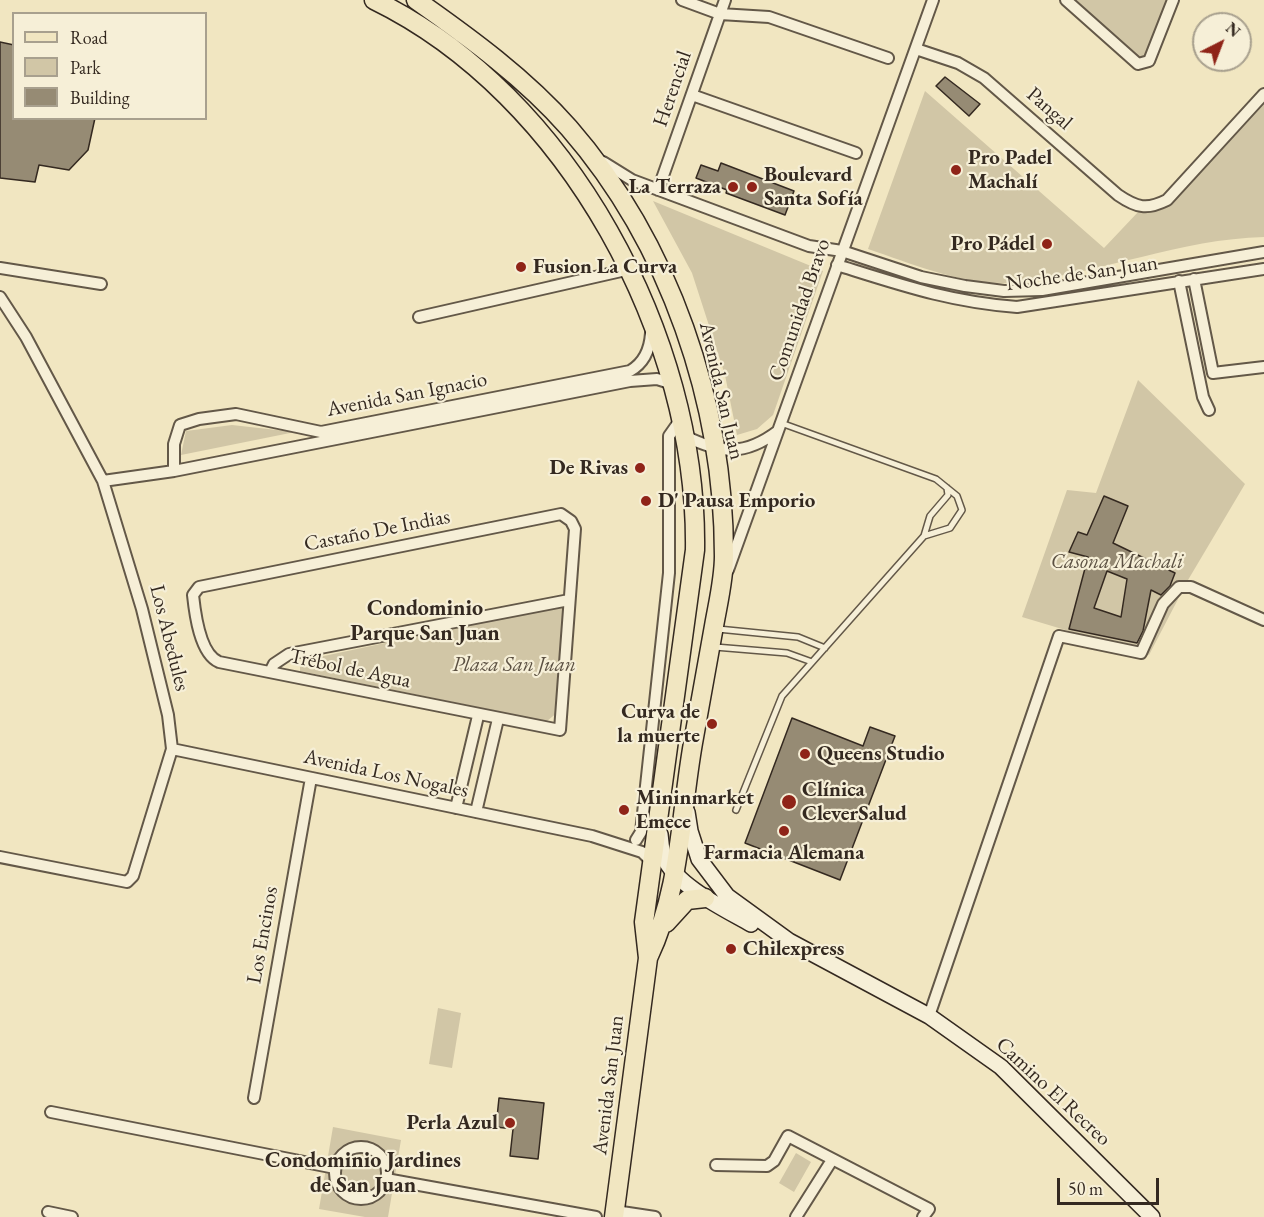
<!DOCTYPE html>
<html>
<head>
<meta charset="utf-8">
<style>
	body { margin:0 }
	#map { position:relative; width:1264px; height:1217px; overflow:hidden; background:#f1e6c1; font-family:"EB Garamond",serif }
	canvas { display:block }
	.legend { position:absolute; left:12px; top:12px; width:195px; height:108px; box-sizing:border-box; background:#f6efd7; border:2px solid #a8a08e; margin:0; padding:8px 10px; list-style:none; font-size:18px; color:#342920 }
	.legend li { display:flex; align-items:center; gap:12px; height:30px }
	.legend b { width:30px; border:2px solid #a8a08e }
	.north { position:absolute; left:1192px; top:12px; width:60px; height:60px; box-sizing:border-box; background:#f6efd7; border:2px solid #a8a08e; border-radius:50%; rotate:42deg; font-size:16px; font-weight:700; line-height:24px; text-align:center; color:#342920 }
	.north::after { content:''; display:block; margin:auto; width:21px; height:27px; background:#8f2418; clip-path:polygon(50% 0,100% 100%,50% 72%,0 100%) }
	.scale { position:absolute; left:1057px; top:1178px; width:102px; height:27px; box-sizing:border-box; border:3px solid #342920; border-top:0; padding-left:8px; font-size:18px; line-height:21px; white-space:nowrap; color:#342920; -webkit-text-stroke:4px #f6efd7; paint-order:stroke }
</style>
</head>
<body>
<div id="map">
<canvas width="1264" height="1217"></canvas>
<ul class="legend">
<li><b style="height:8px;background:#f1e6c1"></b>Road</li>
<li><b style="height:16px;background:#d1c6a6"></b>Park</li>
<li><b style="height:16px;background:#968b74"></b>Building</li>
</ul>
<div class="north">N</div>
<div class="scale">50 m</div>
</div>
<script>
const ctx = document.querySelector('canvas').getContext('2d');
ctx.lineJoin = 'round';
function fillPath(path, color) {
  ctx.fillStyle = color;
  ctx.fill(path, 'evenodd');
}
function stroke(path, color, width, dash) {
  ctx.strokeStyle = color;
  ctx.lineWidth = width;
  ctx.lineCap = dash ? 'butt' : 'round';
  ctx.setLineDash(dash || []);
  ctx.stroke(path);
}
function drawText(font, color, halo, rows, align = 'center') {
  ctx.font = font + ' "EB Garamond",serif';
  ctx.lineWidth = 4.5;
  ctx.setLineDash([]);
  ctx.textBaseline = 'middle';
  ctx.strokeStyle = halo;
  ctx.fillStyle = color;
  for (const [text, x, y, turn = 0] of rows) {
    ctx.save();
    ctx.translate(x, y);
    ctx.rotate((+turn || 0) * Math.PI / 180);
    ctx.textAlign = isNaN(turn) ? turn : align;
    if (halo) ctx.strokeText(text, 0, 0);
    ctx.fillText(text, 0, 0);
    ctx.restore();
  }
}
fillPath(new Path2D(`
	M1070 0H1170L1148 58 1142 60Z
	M925 91 1104 248 1139 211 1164 209 1175 200 1264 102V237C1181 239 1102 273 1020 282 968 288 916 265 868 249Z
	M653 201 823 271 773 415 757 429 737 435 725 375 692 273Z
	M1138 380 1245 484 1188 580 1149 655 1022 617 1067 490 1096 493Z
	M232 425 295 432 181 455 186 431Z
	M555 607H563L568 613 558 712 547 721 300 671V662L305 660Z
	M438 1008 461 1013 452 1068 429 1064Z
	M333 1127 401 1140 388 1217H365L319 1209Z
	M796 1153 811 1162 794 1192 779 1183Z`), '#d1c6a6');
const building = new Path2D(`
	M0 42 14 45V118H95L88 150 69 170 39 165 35 182 0 178Z
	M945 77 980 104 969 116 936 86Z
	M721 163 794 191 785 215 726 193 727 190 696 178 701 165 718 171Z
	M1104 496 1128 506 1113 543 1175 573 1170 586 1161 595 1151 590 1143 631 1137 643 1069 629 1088 557 1069 552 1078 532 1087 535ZM1107 571 1127 579 1121 617 1094 608Z
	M792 718 863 746 870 727 895 736 840 880 745 843Z
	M499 1098 544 1103 538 1159 510 1156 513 1129 496 1127Z`);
fillPath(building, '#968b74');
stroke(building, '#342920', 1.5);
const lane = new Path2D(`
	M924 536 930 516 948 495 947 488
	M718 629 798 637 825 648
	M715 647 787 653 812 662
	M736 810 782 696 924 536 950 528 962 510 957 496 936 479 781 423`);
const street = new Path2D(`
	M682 0 720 14 769 17 888 58
	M1066 0 1138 64 1149 61 1173 0
	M916 49 958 63 984 78 1118 195C1137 208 1147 210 1167 200L1264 94
	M692 95 856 153
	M603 162 632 180 809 246 842 251 921 277 965 286 1004 291 1042 290 1264 252
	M658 190 725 0
	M837 265C901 285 950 302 1017 307L1264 269
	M0 268 101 284
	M1194 279 1213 373 1264 367
	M1179 281 1203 397 1209 410
	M0 297 26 337 103 481 142 609 168 715 172 749 133 876 127 882 0 857
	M419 317 630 269
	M685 436C721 454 745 456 778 431
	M174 471V444L180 425 199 419 236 414 321 432 630 371C644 363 650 350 651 333
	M103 481 174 471 630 381 657 379 673 384
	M561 514 571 521 575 529 560 730 219 662C200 654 195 614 193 595L199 587Z
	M728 570 933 0
	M270 672 274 664 289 654 569 600
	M172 749 592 836 642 852 652 862
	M456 808 478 716
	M476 812 498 719
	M636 840 641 832 669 573V436L681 419
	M929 1016 1059 636 1141 653 1163 604 1179 587H1191L1264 620
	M254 1098 311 778
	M51 1112 335 1168
	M335 1173a26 26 0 1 1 52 0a26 26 0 1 1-52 0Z
	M716 1165 767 1166 774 1161 788 1136 929 1209 923 1217
	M386 1179 596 1217
	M615 1211 655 1217
	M48 1212 72 1217
	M796 1217 832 1160`);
const secondary = new Path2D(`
	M687 812 690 831 699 859 727 896 789 941 929 1016 1001 1067 1152 1217
	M660 834C661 841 661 850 664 857 676 886 725 909 751 924`);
const primary = new Path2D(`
	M374 0C569 95 698 338 695 550L644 922 648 958 614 1217
	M416 0C470 38 525 78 569 128 670 244 724 403 724 556 724 579 718 603 714 626 707 665 700 704 693 743 680 817 681 889 648 958
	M666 923 687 900 705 898`);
stroke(lane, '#635848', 8);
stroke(street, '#635848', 14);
stroke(secondary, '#342920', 18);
stroke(primary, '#342920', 21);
stroke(lane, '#f6efd7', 5);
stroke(street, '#f6efd7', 10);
stroke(secondary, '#f6efd7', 15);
stroke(primary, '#f1e6c1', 18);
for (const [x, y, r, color] of [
	[956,170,6,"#8f2418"],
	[733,187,6,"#8f2418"],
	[752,187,6,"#8f2418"],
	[1047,244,6,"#8f2418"],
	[521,267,6,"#8f2418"],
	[640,468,6,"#8f2418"],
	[646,501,6,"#8f2418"],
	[712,724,6,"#8f2418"],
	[805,754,6,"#8f2418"],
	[789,802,8,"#8f2418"],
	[624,810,6,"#8f2418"],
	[784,831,6,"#8f2418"],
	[731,949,6,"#8f2418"],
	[510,1123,6,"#8f2418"]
]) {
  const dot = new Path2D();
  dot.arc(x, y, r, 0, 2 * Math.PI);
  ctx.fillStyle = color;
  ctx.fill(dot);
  stroke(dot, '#f6efd7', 2);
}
drawText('21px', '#342920', '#f6efd7', [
	["Herencial",673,89,-71],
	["Pangal",1049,109,41],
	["Noche de San Juan",1082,274,-8],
	["Comunidad Bravo",800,310,-71],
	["Avenida San Juan",721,391,77],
	["Avenida San Ignacio",407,395,-11],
	["Castaño De Indias",377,531,-11],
	["Los Abedules",169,638,76],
	["Trébol de Agua",350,669,12],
	["Avenida Los Nogales",386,774,12],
	["Los Encinos",263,935,-80],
	["Avenida San Juan",609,1085,-83],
	["Camino El Recreo",1053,1092,43]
]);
drawText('bold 21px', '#342920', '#f6efd7', [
	["Pro Padel",968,158],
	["Machalí",968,182],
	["Boulevard",764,175],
	["Santa Sofía",764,199],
	["La Terraza",721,187,"right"],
	["Pro Pádel",1035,244,"right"],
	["Fusion La Curva",533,267],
	["De Rivas",628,468,"right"],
	["D' Pausa Emporio",658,501],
	["Curva de",700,712,"right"],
	["la muerte",700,736,"right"],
	["Queens Studio",817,754],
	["Clínica",802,790],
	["CleverSalud",802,814],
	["Mininmarket",636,798],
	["Emece",636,822],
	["Farmacia Alemana",784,853,"center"],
	["Chilexpress",743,949],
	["Perla Azul",498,1123,"right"]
], 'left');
drawText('italic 21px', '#5b5042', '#f6efd7', [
	["Casona Machali",1117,562],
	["Plaza San Juan",514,665]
]);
drawText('bold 22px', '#342920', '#f6efd7', [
	["Condominio",425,609],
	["Parque San Juan",425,634],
	["Condominio Jardines",363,1161],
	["de San Juan",363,1186]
]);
</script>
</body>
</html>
